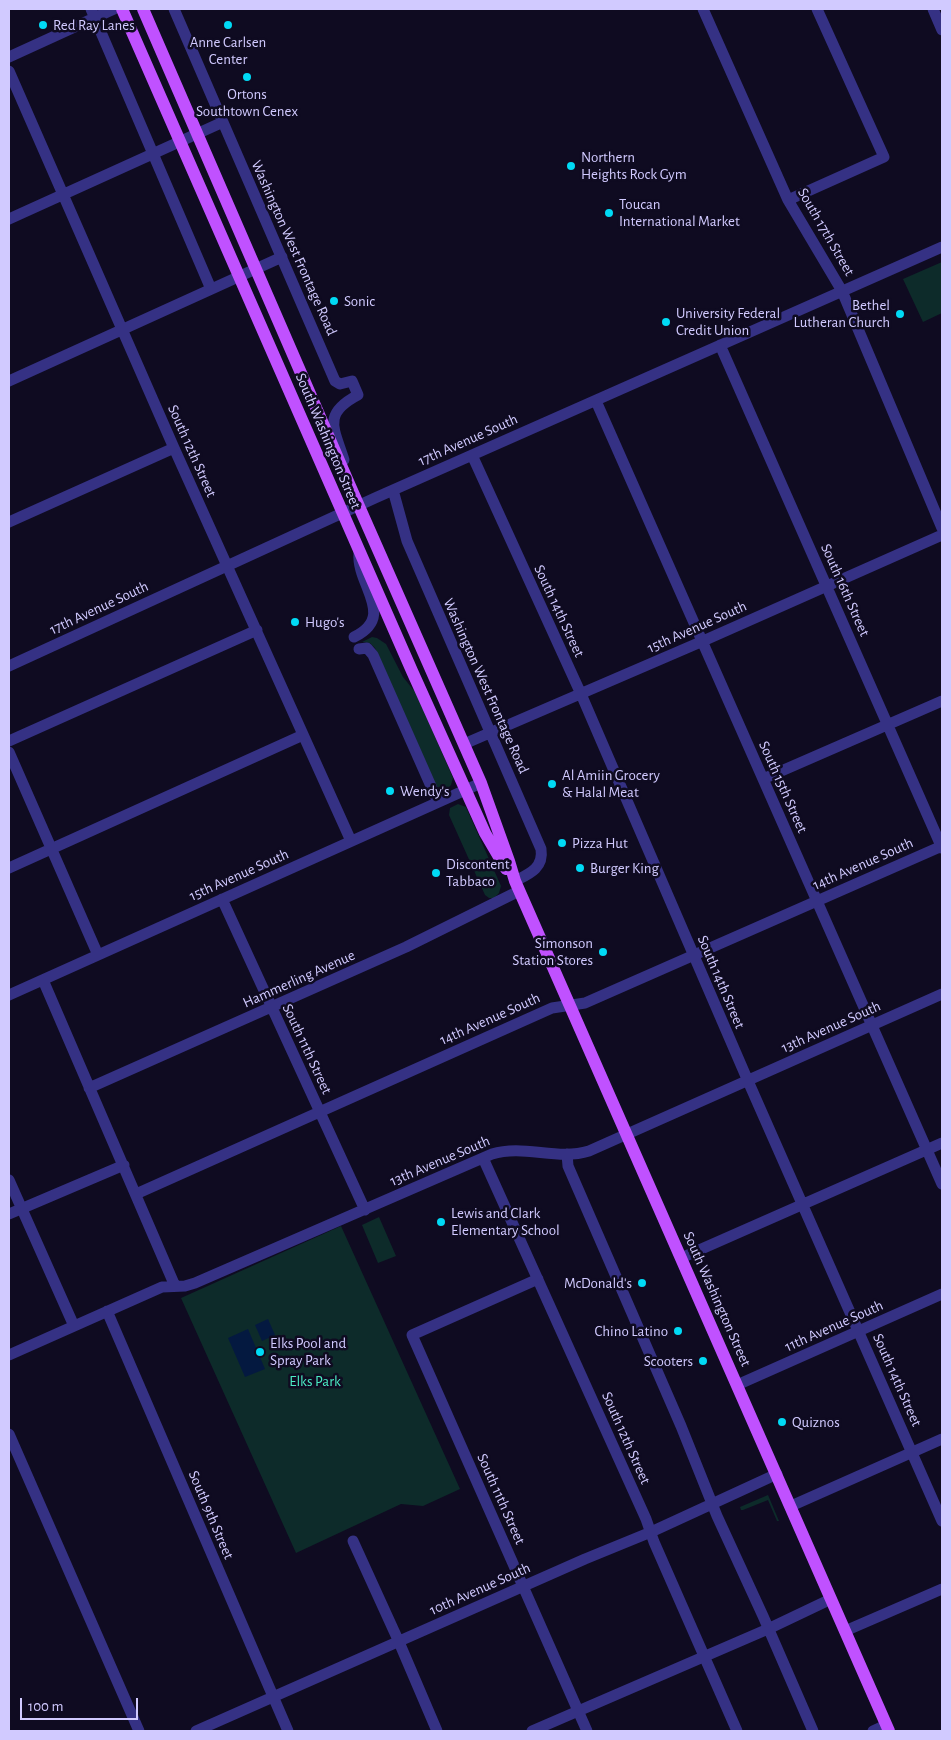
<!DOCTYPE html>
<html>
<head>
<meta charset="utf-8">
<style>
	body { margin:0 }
	#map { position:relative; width:951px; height:1740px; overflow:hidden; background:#0f0b21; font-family:"Alegreya Sans",sans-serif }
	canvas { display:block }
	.frame { position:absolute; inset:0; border:10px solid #d1caff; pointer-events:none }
	.scale { position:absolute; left:20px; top:1698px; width:118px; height:22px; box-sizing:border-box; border:2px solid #d1caff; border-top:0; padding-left:6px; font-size:15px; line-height:18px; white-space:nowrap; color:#d1caff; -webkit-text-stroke:4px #0f0b21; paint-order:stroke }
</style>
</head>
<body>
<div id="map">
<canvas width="951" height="1740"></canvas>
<div class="frame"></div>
<div class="scale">100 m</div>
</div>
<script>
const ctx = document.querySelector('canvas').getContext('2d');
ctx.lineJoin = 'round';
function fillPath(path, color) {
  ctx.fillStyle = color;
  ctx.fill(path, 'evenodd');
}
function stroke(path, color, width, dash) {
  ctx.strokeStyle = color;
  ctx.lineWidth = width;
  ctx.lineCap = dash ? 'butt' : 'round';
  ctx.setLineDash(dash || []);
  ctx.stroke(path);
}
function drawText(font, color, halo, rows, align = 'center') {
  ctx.font = font + ' "Alegreya Sans",sans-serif';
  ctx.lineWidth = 5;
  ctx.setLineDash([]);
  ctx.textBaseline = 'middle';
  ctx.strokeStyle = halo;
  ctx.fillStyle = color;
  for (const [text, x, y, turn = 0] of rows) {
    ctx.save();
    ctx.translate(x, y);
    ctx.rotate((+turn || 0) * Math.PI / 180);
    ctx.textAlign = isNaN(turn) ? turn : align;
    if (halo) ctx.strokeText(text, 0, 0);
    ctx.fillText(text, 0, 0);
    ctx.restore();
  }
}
fillPath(new Path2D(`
	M942 262V313L923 322 903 279Z
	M372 637 377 638 386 644 403 677 416 693 453 778 451 785 446 790H441L436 787 375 648 370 643 362 642Z
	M458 804 466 807 501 886 499 893 494 898H489L485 895 449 815 450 808Z
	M379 1217 396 1256 378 1263 362 1225Z
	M341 1226 460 1489 423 1506 401 1504 296 1553 181 1298Z
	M768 1495 779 1521H777L768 1500 743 1510H741L740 1507Z`), '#0d2b2a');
fillPath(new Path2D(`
	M268 1319 275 1335 262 1341 255 1325Z
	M248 1329 265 1369 245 1377 228 1338Z`), '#041940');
stroke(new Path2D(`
	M91 9 211 289
	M174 9 335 381 340 384 352 381 358 395C322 414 334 428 344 460
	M703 9 788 200 842 291 942 528
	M933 9 942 30
	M9 57 114 9
	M9 71 174 448 351 841
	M788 200 884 157 817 9
	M9 219 223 122
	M720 345 942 848
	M9 381 282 257
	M596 401 942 1184
	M472 455 581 694 748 1081 942 1521
	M393 490 407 541 541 849C544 868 529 874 515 881
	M9 522 174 448
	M354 637C397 616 356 585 359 553
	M359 649 367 648 373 655 438 802
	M9 666 375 498 942 247
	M9 741 257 630
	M464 744 703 641 942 535
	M9 752 98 955
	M763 779 942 701
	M9 868 303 735
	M222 899 365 1210
	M43 980 175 1286
	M9 995 481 783
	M89 1088 406 947 519 891
	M567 1154 568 1166 681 1426 717 1516 763 1616 813 1731
	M483 1158 646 1519 654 1542 737 1731
	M9 1180 74 1326
	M136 1194 552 1008 585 1003 942 846
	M9 1214 124 1165
	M681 1258 942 1143
	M538 1279 412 1335 587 1731
	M107 1311 288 1731
	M9 1355 162 1287 185 1286 195 1283 492 1154C524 1144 557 1161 589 1151L942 994
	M737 1385 942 1294
	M9 1434 139 1731
	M791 1506 942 1439
	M353 1541 399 1642 437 1731
	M845 1631 942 1589
	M196 1731 585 1559 651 1532 777 1474
	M532 1731 768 1629 831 1599
	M873 1731 886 1725`), '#353184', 11);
stroke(new Path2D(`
	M122 9 412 671 485 833 506 869
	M143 9 350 486 481 783 509 861 515 881 889 1731`), '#c051ff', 12);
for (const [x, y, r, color] of [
	[43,25,5,"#00daf5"],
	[228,25,5,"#00daf5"],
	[247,77,5,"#00daf5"],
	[571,166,5,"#00daf5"],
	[609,213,5,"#00daf5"],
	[334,301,5,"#00daf5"],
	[900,314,5,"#00daf5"],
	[666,322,5,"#00daf5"],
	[295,622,5,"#00daf5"],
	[552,784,5,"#00daf5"],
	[390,791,5,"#00daf5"],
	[562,843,5,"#00daf5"],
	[580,868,5,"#00daf5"],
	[436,873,5,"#00daf5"],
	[603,952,5,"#00daf5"],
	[441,1222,5,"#00daf5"],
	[642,1283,5,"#00daf5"],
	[678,1331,5,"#00daf5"],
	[260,1352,5,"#00daf5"],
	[703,1361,5,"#00daf5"],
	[782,1422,5,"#00daf5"]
]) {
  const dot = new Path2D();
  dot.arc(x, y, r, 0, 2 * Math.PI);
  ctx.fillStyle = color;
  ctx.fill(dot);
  stroke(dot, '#0f0b21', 2);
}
drawText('15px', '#d1caff', '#0f0b21', [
	["Red Ray Lanes",53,25],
	["Anne Carlsen",228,42,"center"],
	["Center",228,59,"center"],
	["Ortons",247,94,"center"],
	["Southtown Cenex",247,111,"center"],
	["Northern",581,157],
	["Heights Rock Gym",581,174],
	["Toucan",619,204],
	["International Market",619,221],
	["Sonic",344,301],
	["Bethel",890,305,"right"],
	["Lutheran Church",890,322,"right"],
	["University Federal",676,313],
	["Credit Union",676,330],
	["Hugo's",305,622],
	["Al Amiin Grocery",562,775],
	["& Halal Meat",562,792],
	["Wendy's",400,791],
	["Pizza Hut",572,843],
	["Discontent",446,864],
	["Tabbaco",446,881],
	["Burger King",590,868],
	["Simonson",593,943,"right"],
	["Station Stores",593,960,"right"],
	["Lewis and Clark",451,1213],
	["Elementary School",451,1230],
	["McDonald's",632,1283,"right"],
	["Chino Latino",668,1331,"right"],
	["Elks Pool and",270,1343],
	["Spray Park",270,1360],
	["Scooters",693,1361,"right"],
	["Quiznos",792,1422]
], 'left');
drawText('15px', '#d1caff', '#0f0b21', [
	["South 17th Street",826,232,60],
	["Washington West Frontage Road",294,248,66],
	["17th Avenue South",468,440,-24],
	["South Washington Street",328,441,67],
	["South 12th Street",192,451,66],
	["South 16th Street",845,590,66],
	["17th Avenue South",99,608,-25],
	["South 14th Street",559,611,65],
	["15th Avenue South",697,627,-24],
	["Washington West Frontage Road",486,686,66],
	["South 15th Street",783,787,66],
	["14th Avenue South",863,864,-24],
	["15th Avenue South",239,875,-24],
	["Hammerling Avenue",299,979,-24],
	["South 14th Street",721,982,67],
	["14th Avenue South",490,1019,-24],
	["13th Avenue South",831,1027,-24],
	["South 11th Street",307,1049,65],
	["13th Avenue South",440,1161,-23],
	["South Washington Street",717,1299,66],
	["11th Avenue South",834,1326,-24],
	["South 14th Street",897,1380,66],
	["South 12th Street",626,1438,66],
	["South 11th Street",501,1499,66],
	["South 9th Street",211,1515,67],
	["10th Avenue South",480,1589,-24]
]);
drawText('15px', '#4bebc4', '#0f0b21', [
	["Elks Park",315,1381]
]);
</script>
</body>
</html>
